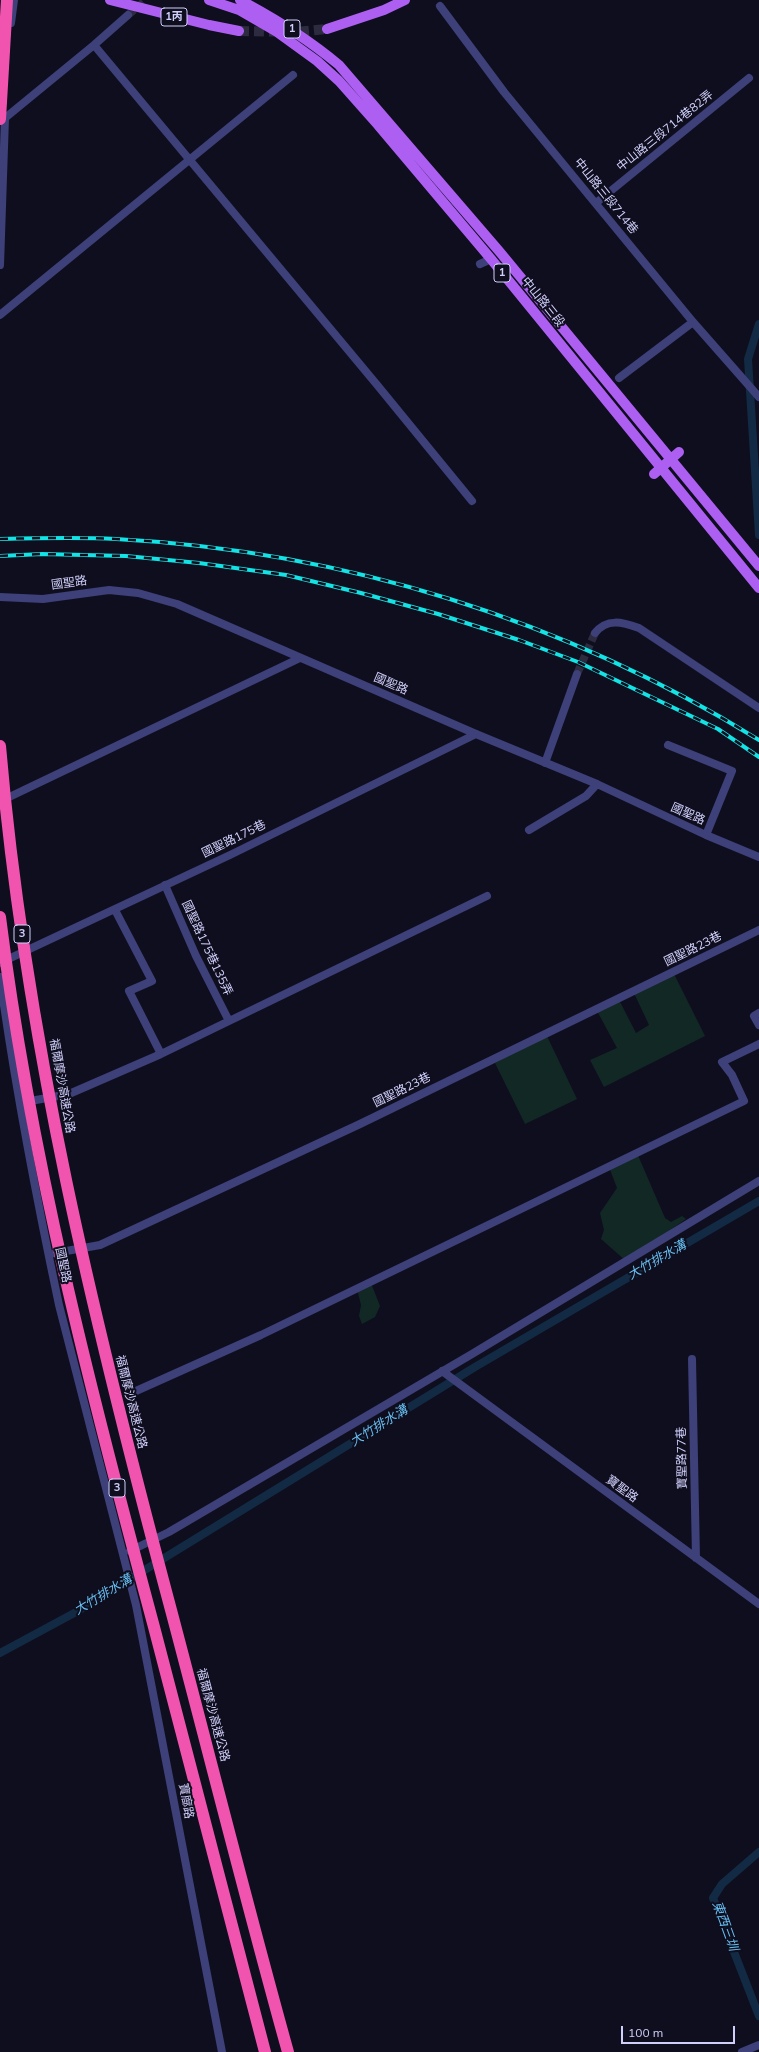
<!DOCTYPE html>
<html>
<head>
<meta charset="utf-8">
<style>
	body { margin:0 }
	#map { position:relative; width:759px; height:2052px; overflow:hidden; background:#0f0e1e; font-family:Mulish,sans-serif }
	canvas { display:block }
	.scale { position:absolute; left:621px; top:2026px; width:114px; height:18px; box-sizing:border-box; border:2px solid #d0cffb; border-top:0; padding-left:5px; font-size:12px; line-height:14px; white-space:nowrap; color:#d0cffb; -webkit-text-stroke:3px #0f0e1e; paint-order:stroke }
</style>
</head>
<body>
<div id="map">
<canvas width="759" height="2052"></canvas>
<div class="scale">100 m</div>
</div>
<script>
const ctx = document.querySelector('canvas').getContext('2d');
ctx.lineJoin = 'round';
function fillPath(path, color) {
  ctx.fillStyle = color;
  ctx.fill(path, 'evenodd');
}
function stroke(path, color, width, dash) {
  ctx.strokeStyle = color;
  ctx.lineWidth = width;
  ctx.lineCap = dash ? 'butt' : 'round';
  ctx.setLineDash(dash || []);
  ctx.stroke(path);
}
function drawText(font, color, halo, rows, align = 'center') {
  ctx.font = font + ' Mulish,"Noto Sans TC",sans-serif';
  ctx.lineWidth = 4;
  ctx.setLineDash([]);
  ctx.textBaseline = 'middle';
  ctx.strokeStyle = halo;
  ctx.fillStyle = color;
  for (const [text, x, y, turn = 0] of rows) {
    ctx.save();
    ctx.translate(x, y);
    ctx.rotate((+turn || 0) * Math.PI / 180);
    ctx.textAlign = isNaN(turn) ? turn : align;
    if (halo) ctx.strokeText(text, 0, 0);
    ctx.fillText(text, 0, 0);
    ctx.restore();
  }
}
fillPath(new Path2D(`
	M673 972 705 1036 604 1087 590 1060 617 1048 596 1009 618 998 636 1033 649 1025 633 991Z
	M546 1034 577 1099 525 1124 495 1063Z
	M637 1153 665 1218 671 1222 682 1216 686 1219 626 1261 601 1239 604 1230 600 1213 617 1188 609 1167Z
	M371 1283 380 1306 375 1317 362 1324 359 1316 361 1305 357 1289Z`), '#122825');
stroke(new Path2D(`
	M759 324 748 359 759 535
	M0 1653 78 1611 475 1367 759 1201
	M759 1852 722 1884 713 1898 759 2016`), '#122a43', 8);
stroke(new Path2D(`
	M128 15 146 0
	M577 674 595 633`), '#2c2b3f', 8, [8, 4]);
stroke(new Path2D(`
	M239 31 297 32 327 29`), '#2c2b3f', 10, [10, 5]);
stroke(new Path2D(`
	M440 6 504 92 693 322 759 397
	M11 23 14 0
	M94 45 378 386 472 501
	M596 203 749 78
	M480 264 491 259
	M0 265 5 118 94 45 128 15
	M0 315 293 75
	M619 378 693 322
	M0 597 43 599 109 590 138 593 177 604 476 734 597 784 706 835 759 857
	M595 633C607 618 622 622 639 628L759 708
	M668 745 732 771 706 835
	M545 763 577 674
	M3 800 300 658
	M529 830 586 796 597 784
	M165 885 196 956 229 1021
	M115 910 152 981 129 991 161 1054
	M0 963 230 855 476 734
	M0 977C15 1087 36 1196 59 1305L136 1605 222 2052
	M759 1013 754 1016 759 1025
	M25 1102 69 1094 161 1054 487 896
	M55 1253 100 1245 360 1124 759 930
	M692 1359 696 1558
	M442 1371 759 1604
	M136 1391 261 1335 744 1101 732 1075 722 1062 759 1044
	M130 1551 169 1532 472 1354 759 1181
	M742 2052 759 2045`), '#3d4079', 8);
stroke(new Path2D(`
	M110 0 209 25 239 31
	M209 0 239 10 277 32 317 61 339 81 378 125 491 259 759 588
	M240 0C276 19 308 39 339 65L499 251 759 566
	M327 29 384 10 405 0
	M654 474 679 452`), '#ad5ff2', 10);
stroke(new Path2D(`
	M0 119 7 0
	M0 746C25 1040 95 1326 171 1610 210 1757 247 1905 288 2052
	M0 917C30 1157 91 1393 154 1627 191 1768 228 1910 265 2052`), '#f154ae', 12);
const rail = new Path2D(`
	M0 539C39 538 77 537 116 539 343 551 565 620 759 740
	M0 556 42 554 126 556 199 563 286 575 361 593 438 614 519 640 578 662 718 729 759 757`);
stroke(rail, '#13e3e4', 4);
stroke(rail, '#0f0e1e', 2.5, [8]);
for (const [x, y, w] of [
	[174,17,26],
	[292,29,16],
	[502,273,16],
	[22,934,16],
	[117,1488,16]
]) {
  const box = new Path2D();
  box.roundRect(x - w / 2, y - 9, w, 18, 3);
  ctx.fillStyle = '#0f0e1e';
  ctx.fill(box);
  stroke(box, '#d0cffb', 1);
}
drawText('bold 11px', '#d0cffb', null, [
	["1丙",174,17],
	["1",292,29],
	["1",502,273],
	["3",22,934],
	["3",117,1488]
]);
drawText('12px', '#d0cffb', '#0f0e1e', [
	["中山路三段714巷82弄",665,131,-39],
	["中山路三段714巷",606,196,51],
	["中山路三段",543,302,51],
	["國聖路",69,583,-8],
	["國聖路",391,684,23],
	["國聖路",688,814,24],
	["國聖路175巷",234,839,-26],
	["國聖路175巷135弄",207,948,65],
	["國聖路23巷",693,949,-26],
	["福爾摩沙高速公路",62,1086,80],
	["國聖路23巷",402,1090,-26],
	["國聖路",63,1265,78],
	["福爾摩沙高速公路",131,1402,76],
	["寶聖路77巷",682,1458,-91],
	["寶聖路",622,1489,36],
	["福爾摩沙高速公路",213,1715,75],
	["寶廍路",186,1801,80]
]);
drawText('italic 13px', '#66bff2', '#0f0e1e', [
	["大竹排水溝",657,1260,-30],
	["大竹排水溝",379,1426,-32],
	["大竹排水溝",103,1595,-31],
	["東西三圳",725,1926,70]
]);
</script>
</body>
</html>
